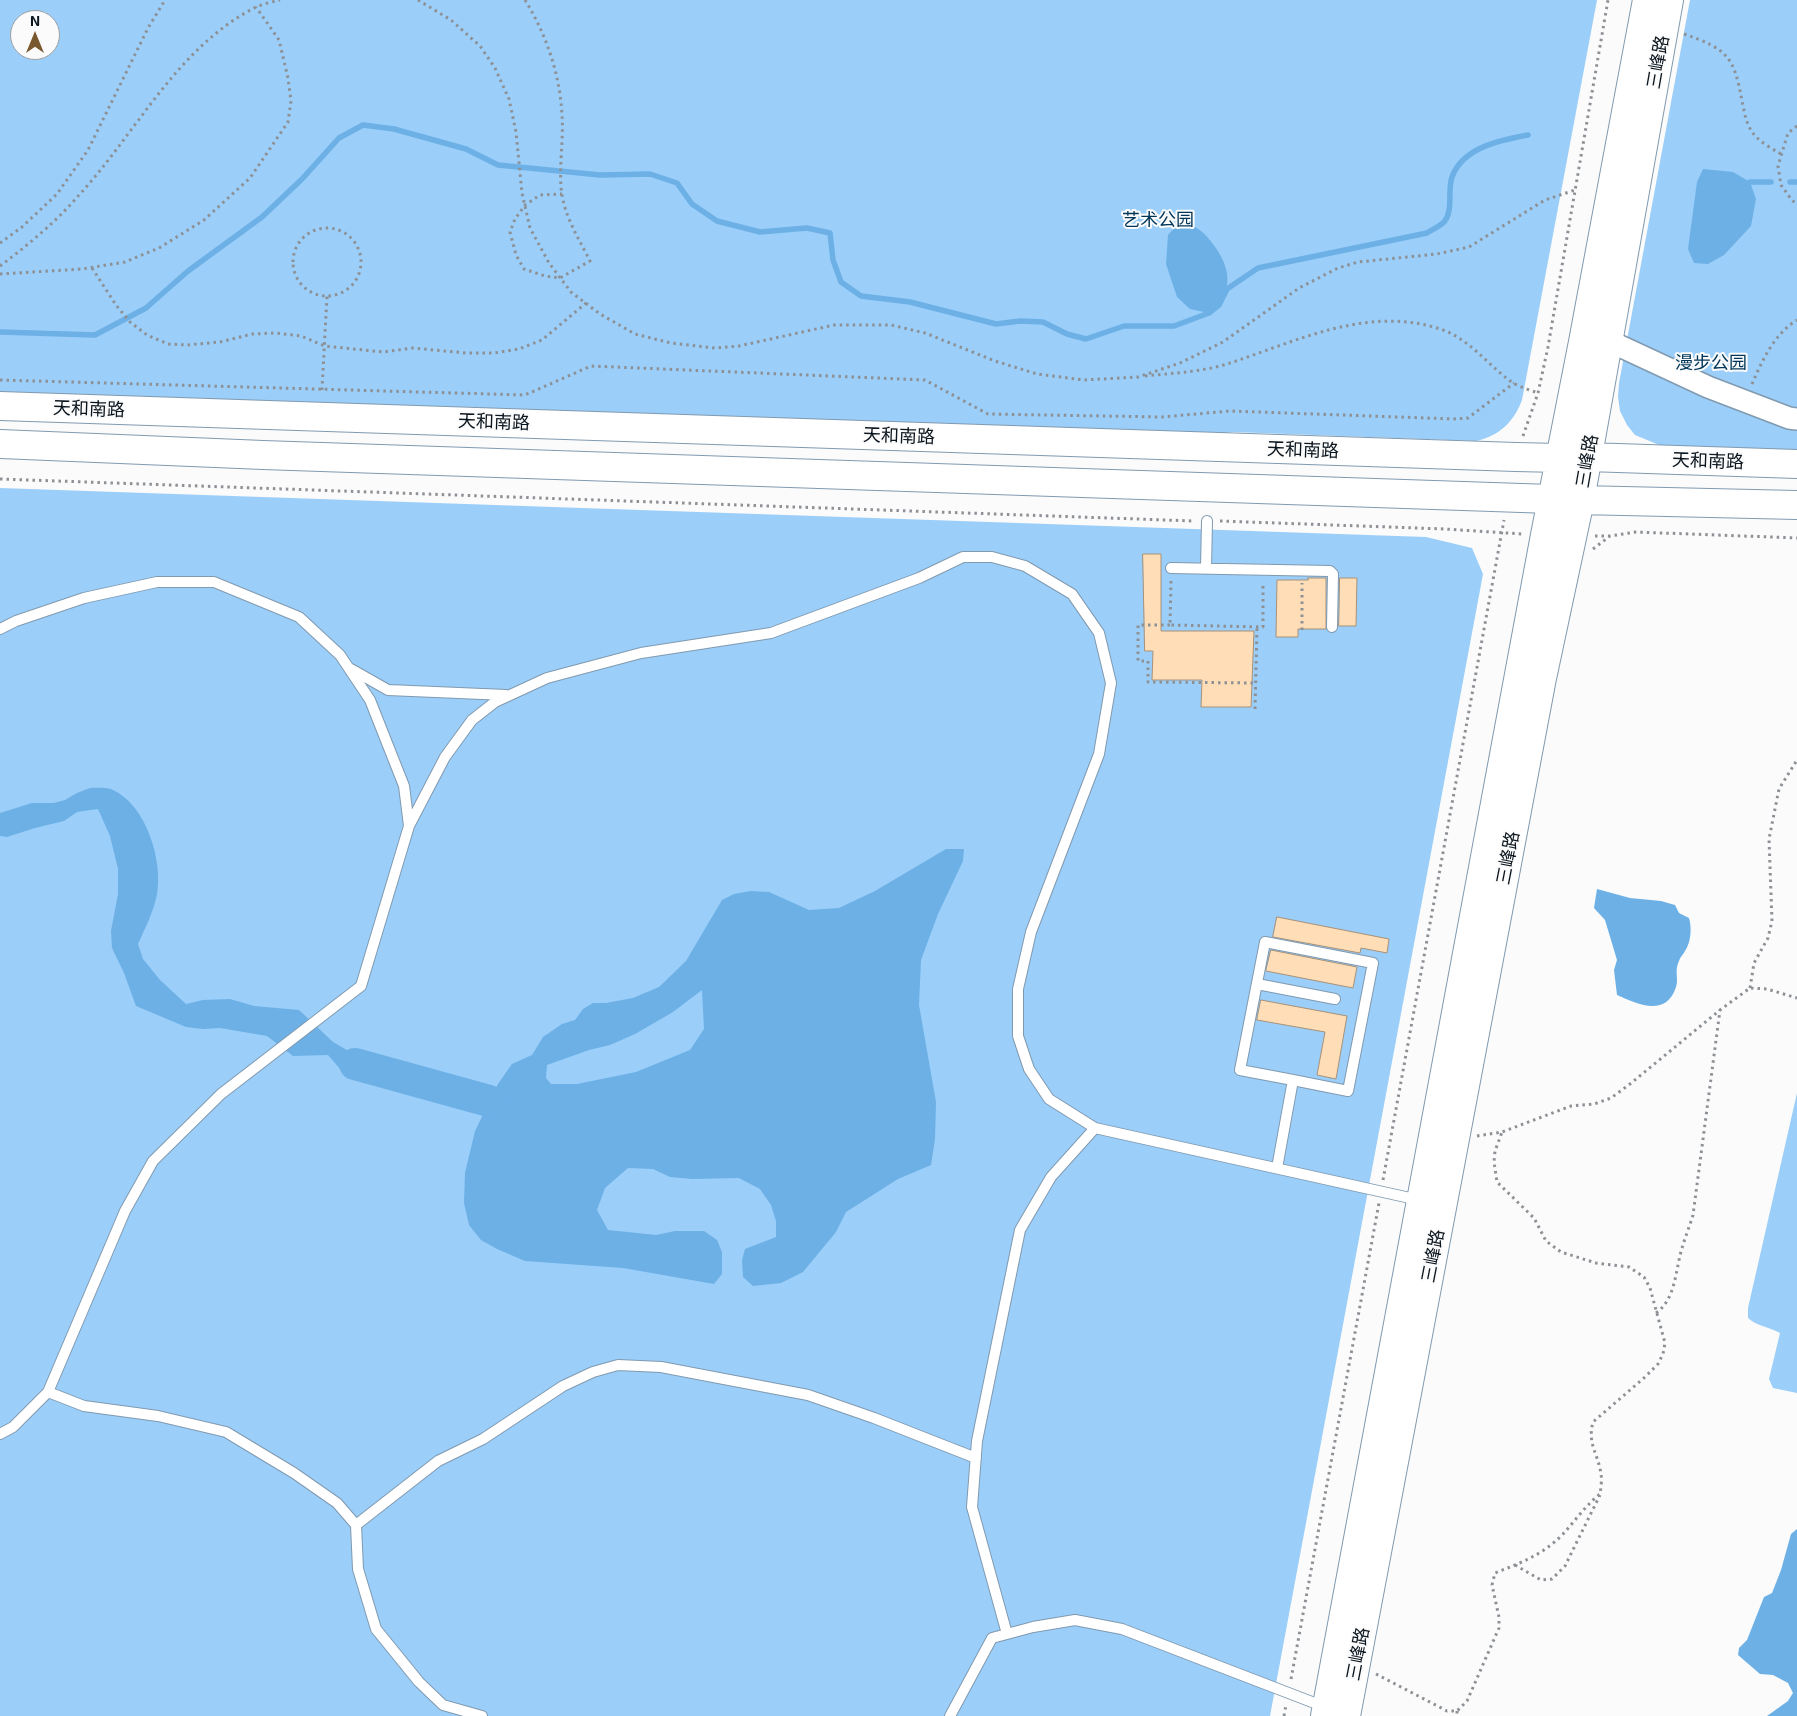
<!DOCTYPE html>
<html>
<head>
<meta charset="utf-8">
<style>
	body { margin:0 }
	#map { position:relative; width:1797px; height:1716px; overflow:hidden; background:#fbfbfb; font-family:"Exo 2",sans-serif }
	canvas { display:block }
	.north { position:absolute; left:10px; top:10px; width:50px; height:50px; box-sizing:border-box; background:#fbfbfb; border:1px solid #9b9fa3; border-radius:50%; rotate:0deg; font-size:14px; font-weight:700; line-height:20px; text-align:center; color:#0b151e }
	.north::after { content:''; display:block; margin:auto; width:18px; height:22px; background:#7a582f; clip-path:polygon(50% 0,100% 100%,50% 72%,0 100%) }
</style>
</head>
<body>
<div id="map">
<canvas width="1797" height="1716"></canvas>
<div class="north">N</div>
</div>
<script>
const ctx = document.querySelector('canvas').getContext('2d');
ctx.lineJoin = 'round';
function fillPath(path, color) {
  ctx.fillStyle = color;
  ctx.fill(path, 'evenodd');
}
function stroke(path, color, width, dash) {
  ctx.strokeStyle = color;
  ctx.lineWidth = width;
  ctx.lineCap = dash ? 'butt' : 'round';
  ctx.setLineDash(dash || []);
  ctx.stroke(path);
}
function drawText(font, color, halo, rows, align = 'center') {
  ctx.font = font + ' "Exo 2","Noto Sans SC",sans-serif';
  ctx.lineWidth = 4;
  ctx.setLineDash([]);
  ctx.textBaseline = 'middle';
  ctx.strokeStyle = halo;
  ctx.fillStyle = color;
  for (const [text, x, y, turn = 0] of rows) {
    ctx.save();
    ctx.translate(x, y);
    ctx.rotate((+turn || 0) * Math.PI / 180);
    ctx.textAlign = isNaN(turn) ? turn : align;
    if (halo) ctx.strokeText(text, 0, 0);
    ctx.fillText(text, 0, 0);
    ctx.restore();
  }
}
fillPath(new Path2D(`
	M0 0H1597L1522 400C1514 422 1499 436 1476 441L1233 432 1168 439 0 400ZM20 20H50V50H20Z
	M1690 0H1797V453L1664 447 1635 435 1627 425 1620 411 1618 397 1619 383Z
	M0 488 1426 537 1472 548 1483 574 1270 1716H0Z
	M1797 1093V1393L1773 1388 1769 1379 1780 1333C1769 1327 1757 1326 1748 1318V1308Z`), '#9bcef9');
fillPath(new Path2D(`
	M1703 169 1733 172 1750 182 1756 199 1751 226 1724 255 1708 264 1694 263 1688 249 1697 182Z
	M1177 225C1181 225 1185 224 1189 225 1199 227 1207 236 1213 244 1231 268 1235 292 1209 313L1190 309 1177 297 1166 264 1168 235Z
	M90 788C97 788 107 787 113 790 146 805 163 860 157 894 154 911 145 928 138 944L143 959 160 980 186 1004 203 1000 230 999 254 1006 299 1010 333 1042 357 1056 354 1071 341 1070 328 1055 293 1056 267 1036 220 1028 203 1029 186 1027 136 1006 124 973 112 948 111 931 118 894V869L110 836 98 809 77 812 64 821 35 828 7 837 0 836V813L32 803H54L65 800 77 793Z
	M946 849H964L963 861 938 914 921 960 919 1005 936 1102 935 1139 931 1165 898 1179 846 1212 836 1232 803 1272 781 1283 753 1286 743 1277 742 1260 745 1249 776 1237V1221L771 1205 760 1189 739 1178 692 1179 670 1177 653 1169 628 1168 605 1188 597 1210 608 1230 656 1235 675 1231H704L717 1240 722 1252V1274L714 1284 623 1268 525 1261 497 1249 481 1240 469 1225 464 1203 465 1173 475 1131 498 1084 512 1064 532 1055 543 1037 562 1024 575 1020 583 1009 593 1003H606L633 998 659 987 686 961 722 900 734 894 751 891 769 892 809 910 839 908 875 891ZM702 990 704 1029 690 1050 636 1072 577 1084H551L546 1078 547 1065 589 1050 610 1045 635 1034 673 1012Z
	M1597 889 1630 898 1661 901 1675 905 1679 913 1689 918C1692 928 1691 942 1685 951 1683 955 1680 957 1679 961 1674 971 1679 979 1676 987 1666 1018 1637 1004 1617 995L1614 970 1617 960 1605 920 1594 908Z
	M1797 1529V1716H1767L1788 1701 1793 1693 1788 1683 1773 1675 1760 1674 1738 1655 1739 1648 1747 1640 1764 1597 1772 1593 1781 1570 1791 1534Z`), '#6cb0e6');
stroke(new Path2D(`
	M1750 182H1771
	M1790 182H1797
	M0 332 95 335 146 308 188 271 262 217 302 179 339 138 363 125 394 129 466 149 498 165 600 175 650 174 677 183 692 204 717 221 760 232 807 228 830 233 833 260 841 282 861 296 910 302 996 324 1020 321 1043 322 1067 334 1086 339 1124 326H1174L1209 313 1219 305 1227 289 1258 268 1427 233C1432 230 1440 226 1444 222 1454 210 1447 191 1452 177 1463 147 1501 140 1528 135`), '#6cb0e6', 5.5);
stroke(new Path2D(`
	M355 1064 489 1101`), '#6cb0e6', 32);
const building = new Path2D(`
	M1143 554H1161V631H1254L1251 707H1201L1202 680H1152L1153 651H1145Z
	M1308 578H1326V629H1298V637H1276L1277 580H1308Z
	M1340 578H1357L1356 626H1339Z
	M1277 917 1389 939 1387 953 1361 948 1360 953 1273 937Z
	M1271 950 1357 967 1353 988 1266 971Z
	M1261 1000 1347 1016 1336 1079 1317 1075 1325 1032 1257 1020Z`);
fillPath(building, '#ffddb6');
stroke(building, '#a89279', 1);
const lane = new Path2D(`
	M1171 568 1330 571 1333 574 1332 627
	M1206 568 1207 521
	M0 629 16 621 84 598 157 582H214L299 617 340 655 370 700 404 786 409 826 361 986 221 1094 153 1161 125 1211 48 1392 13 1427 0 1434
	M351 669 388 690 506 695
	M409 826 445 757 472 720 495 702 547 678 641 653 771 633 919 578 963 557H992L1025 566 1072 594 1099 633 1111 683 1099 754 1031 932 1018 989V1036L1029 1069 1049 1099 1095 1128 1419 1200
	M1257 984 1335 999
	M1277 1168 1293 1080 1348 1091 1373 963 1265 942 1240 1070 1293 1080
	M48 1392 84 1406 158 1416 226 1432 294 1473 337 1503 356 1525 358 1569 376 1629 419 1682 443 1705 482 1716
	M356 1525 438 1461 483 1439 563 1386 593 1372 618 1365 661 1367 808 1395 874 1418 976 1458
	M1007 1634 972 1507 977 1441 1020 1230 1051 1177 1095 1128
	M950 1716 992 1638 1033 1627 1075 1620 1122 1629 1325 1707`);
const street = new Path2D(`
	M1609 341 1708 387 1789 418 1797 419`);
const secondary = new Path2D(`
	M0 406 1516 457 1560 458 1588 457 1797 464
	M0 444 263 455 1580 500 1797 505
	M1325 1716 1545 535 1583 342 1647 0
	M1346 1716 1542 678 1580 500 1669 0`);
stroke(lane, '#809ab0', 12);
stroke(street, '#809ab0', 24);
stroke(secondary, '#809ab0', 30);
stroke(new Path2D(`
	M418 0 451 20 480 46 495 68 509 99 516 132 522 193 530 228 549 263 571 292 600 314 635 334 671 343 715 348 739 346 834 325H891L925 333 995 361 1037 374 1084 380 1138 377 1180 363 1223 342 1299 288 1338 268 1358 262 1437 254 1469 247 1545 200 1575 190
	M525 0C546 34 560 74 562 115 564 139 558 171 562 195 566 219 579 239 590 261L560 278 545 276 524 269 516 255 510 232 515 219 525 205 540 195 562 194
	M1684 34C1727 49 1734 56 1742 101 1744 110 1746 123 1751 130 1757 141 1771 148 1781 154
	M1797 126 1788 133 1778 166 1781 185 1791 199 1797 205
	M293 262a34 34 0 1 1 68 0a34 34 0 1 1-68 0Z
	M0 243 22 227 57 194 88 150 148 28 165 0
	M0 266C28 245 56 222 79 195 137 132 176 49 254 8 262 4 272 2 280 0
	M92 268 116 305 130 322 147 335 168 344 187 345 220 342 252 334 275 333 301 336 325 346 383 352 413 348 466 353H494L519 349 542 340 586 303
	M0 274 82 269 125 262 159 248 204 220 250 178 288 122 291 101 288 78 279 40 256 7
	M1145 376C1173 373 1201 372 1227 364 1295 342 1365 306 1437 328 1469 337 1487 365 1513 383 1520 387 1530 390 1538 393
	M0 380 525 395 591 366 925 380 988 414 1162 417 1230 411 1454 419 1468 418 1514 383
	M1752 384C1762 361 1774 334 1797 320
	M322 390 327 296
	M1523 436 1538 393 1548 347 1608 0
	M0 479 1194 521
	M1220 521 1445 529 1523 534
	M1595 536H1610
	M1593 549 1610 536 1636 532 1797 538
	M1171 581 1170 625 1263 627V584
	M1170 625H1138V661H1148V682L1256 683
	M1302 630V583
	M1255 709 1257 627
	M1750 988 1754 963 1768 938 1772 921 1769 839 1779 789 1797 760
	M1477 1136 1502 1132 1571 1106 1594 1104 1611 1098 1630 1084 1720 1010 1750 988 1767 989 1797 998
	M1383 1180 1504 520
	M1656 1313C1677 1298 1675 1268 1683 1245 1686 1235 1690 1225 1693 1215L1720 1010
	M1515 1565 1541 1580 1552 1579 1565 1566 1600 1495
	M1376 1674 1447 1711H1457L1467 1701 1499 1628V1617L1492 1585 1495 1573C1520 1563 1543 1555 1563 1534 1575 1521 1585 1506 1600 1494 1601 1488 1602 1480 1601 1474 1598 1453 1587 1444 1593 1422L1645 1377 1658 1364 1663 1354 1665 1343 1650 1288 1644 1277 1629 1267 1596 1263 1561 1252 1546 1241 1534 1218 1497 1182 1494 1162 1495 1151 1502 1132
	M1291 1679 1379 1203
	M1457 1711V1716
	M1284 1716 1286 1705`), '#8d9196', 3, [2.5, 4]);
stroke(lane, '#fff', 10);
stroke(street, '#fff', 21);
stroke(secondary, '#fff', 28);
drawText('18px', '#0b151e', '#fbfbfb', [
	["三峰路",1658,62,-80],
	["天和南路",89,409,2],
	["天和南路",494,422,2],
	["天和南路",899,436,2],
	["天和南路",1303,450,2],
	["三峰路",1587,461,-80],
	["天和南路",1708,461,2],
	["三峰路",1508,858,-79],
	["三峰路",1433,1256,-79],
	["三峰路",1358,1654,-79]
]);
drawText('18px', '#003659', '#fbfbfb', [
	["艺术公园",1158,220],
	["漫步公园",1711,363]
]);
</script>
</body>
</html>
